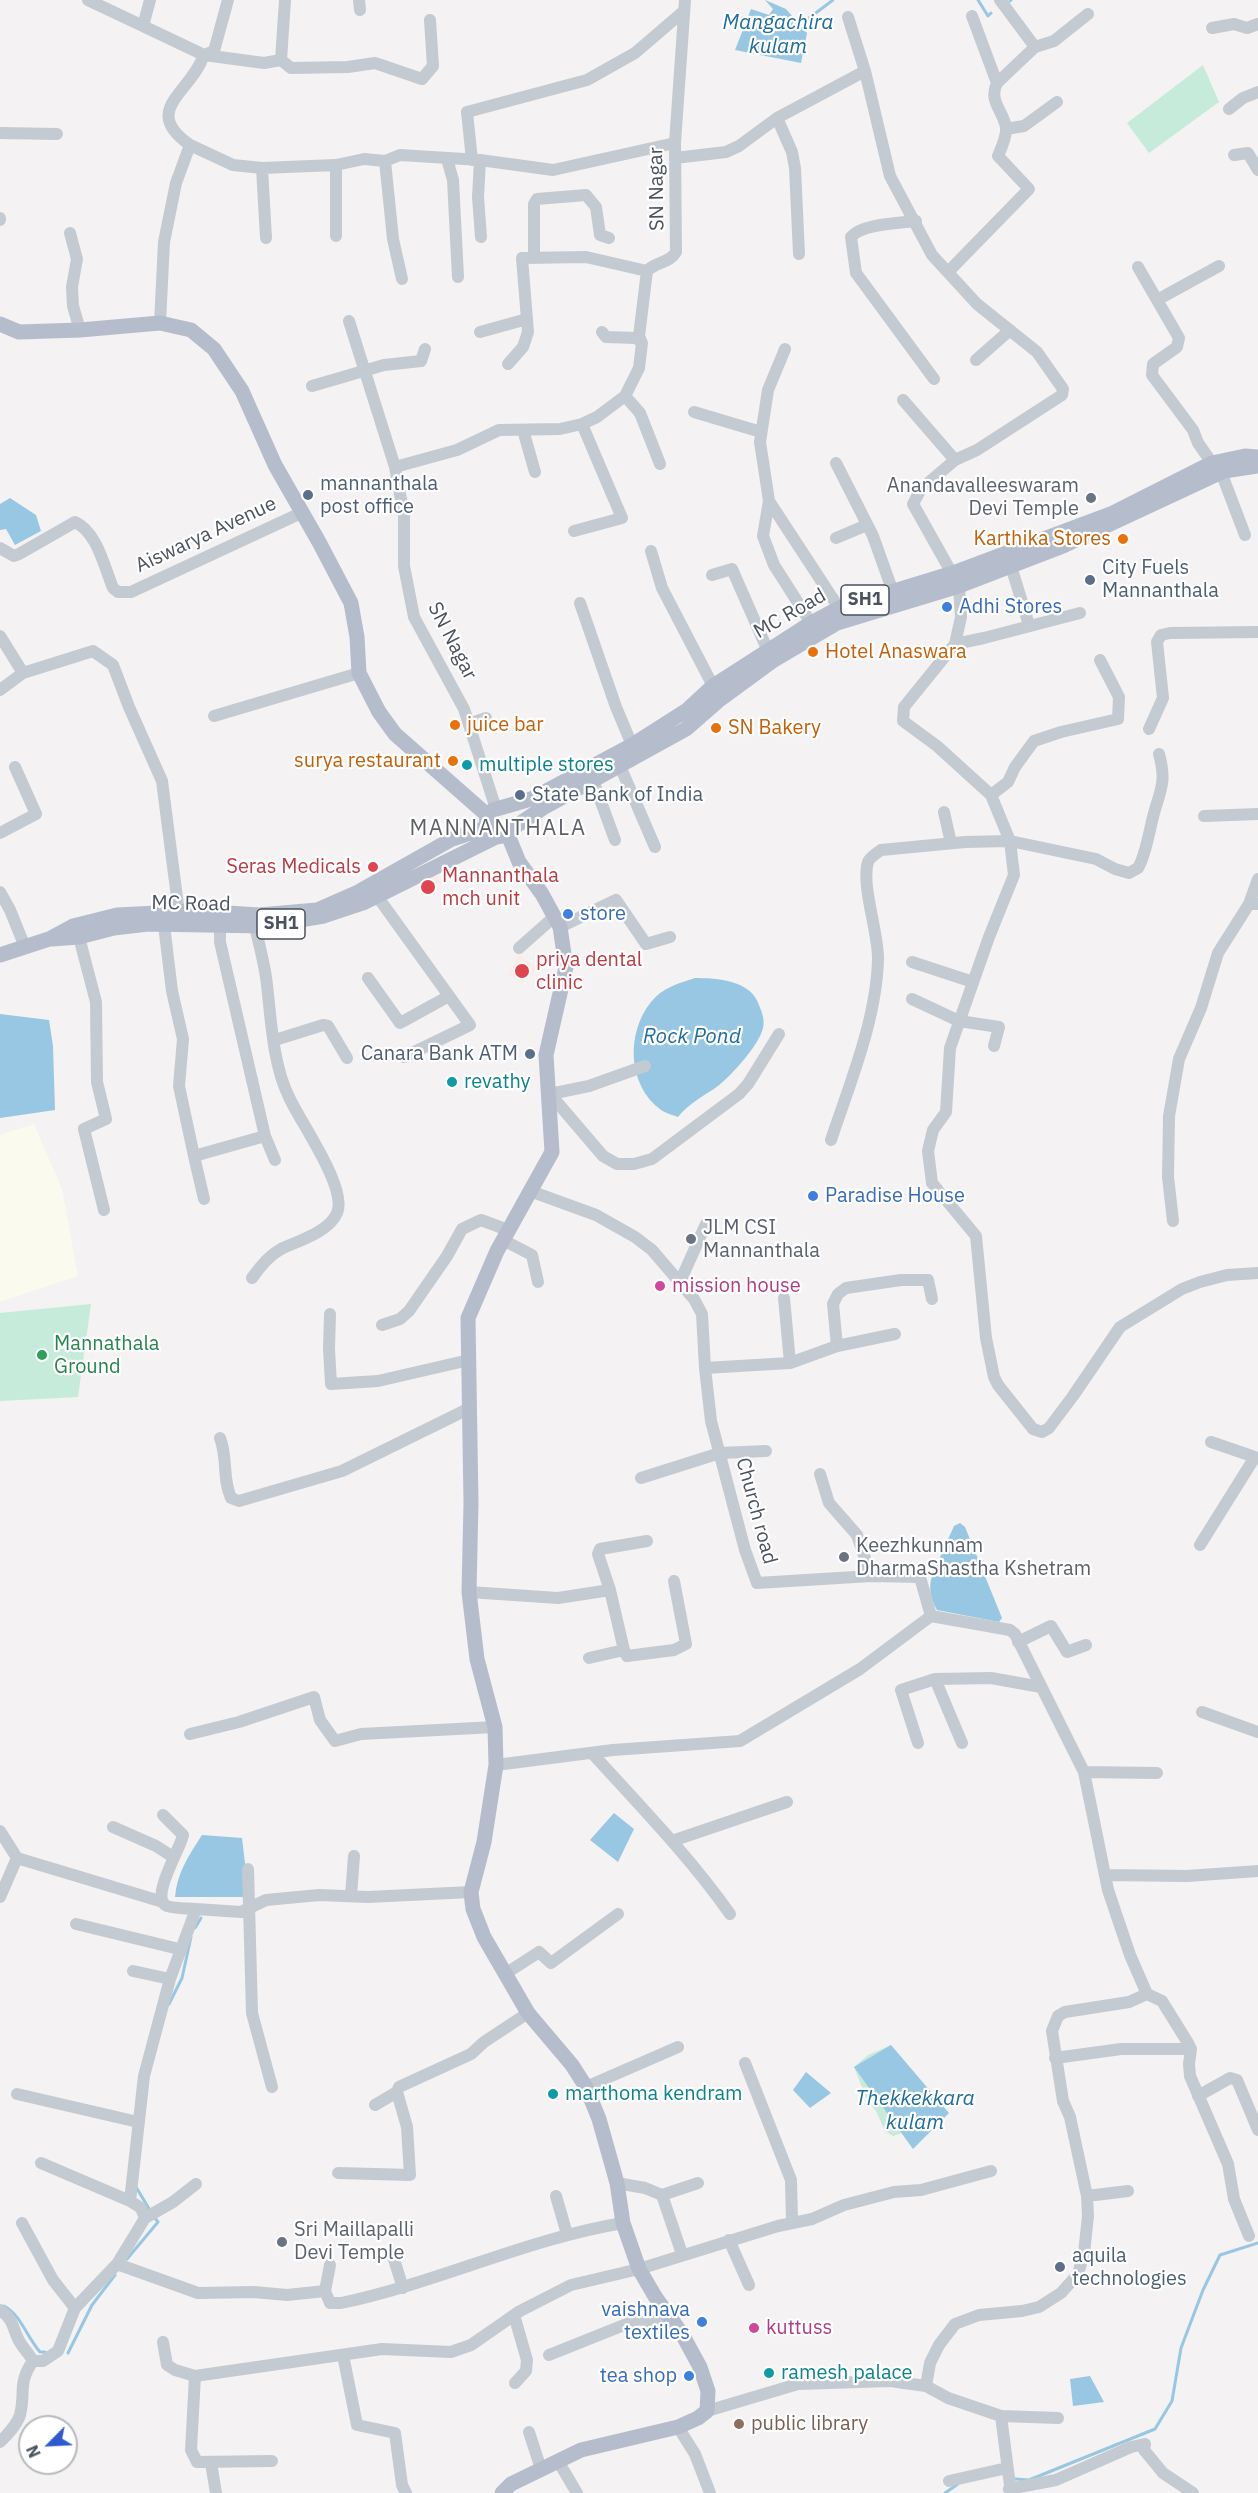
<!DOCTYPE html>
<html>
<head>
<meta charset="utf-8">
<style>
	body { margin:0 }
	#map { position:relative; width:1258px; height:2493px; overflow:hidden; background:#f4f2f2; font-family:"IBM Plex Sans",sans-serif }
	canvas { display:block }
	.north { position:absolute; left:18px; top:2415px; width:60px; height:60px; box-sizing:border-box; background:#fff; border:2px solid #b7babe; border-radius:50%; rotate:246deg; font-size:16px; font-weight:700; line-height:24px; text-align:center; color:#4b525d }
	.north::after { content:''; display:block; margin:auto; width:21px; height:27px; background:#2e59d2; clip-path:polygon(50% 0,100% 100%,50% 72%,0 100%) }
</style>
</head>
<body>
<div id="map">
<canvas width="1258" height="2493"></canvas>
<div class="north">N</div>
</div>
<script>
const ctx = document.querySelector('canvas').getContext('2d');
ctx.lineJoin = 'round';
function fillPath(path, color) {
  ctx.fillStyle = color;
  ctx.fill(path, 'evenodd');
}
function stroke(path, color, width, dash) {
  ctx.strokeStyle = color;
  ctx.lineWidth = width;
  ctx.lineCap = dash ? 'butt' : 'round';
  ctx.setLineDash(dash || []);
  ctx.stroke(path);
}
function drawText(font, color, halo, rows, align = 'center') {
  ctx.font = font + ' "IBM Plex Sans",sans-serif';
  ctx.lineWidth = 4.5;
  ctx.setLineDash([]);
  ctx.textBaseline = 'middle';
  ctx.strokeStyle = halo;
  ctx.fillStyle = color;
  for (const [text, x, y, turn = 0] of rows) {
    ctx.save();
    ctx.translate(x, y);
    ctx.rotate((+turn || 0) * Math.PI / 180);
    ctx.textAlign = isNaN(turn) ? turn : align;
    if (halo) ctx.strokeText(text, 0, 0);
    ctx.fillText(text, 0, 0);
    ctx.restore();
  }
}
fillPath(new Path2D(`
	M34 1124 62 1189 78 1276 0 1302V1135Z`), '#fbfaee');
fillPath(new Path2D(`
	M432 873 441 881 426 892 419 881Z
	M519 955 537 969 522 983 508 974Z`), '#f9ebe6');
fillPath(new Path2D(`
	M1203 65 1219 102 1149 153 1127 123Z
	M91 1304 78 1397 0 1401V1313Z
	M891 2045 910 2070 922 2127 893 2136 885 2131 876 2111 867 2100 854 2067 868 2055Z`), '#c6ebdb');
fillPath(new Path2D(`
	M765 0 786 9 807 33 801 63 735 50 751 9 769 15 773 9Z
	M10 498 36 515 41 531 15 545 6 529 0 530V504Z
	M695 978C717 978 751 980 759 1005 762 1012 765 1020 763 1028 759 1045 732 1075 718 1086 704 1096 689 1103 678 1117 673 1115 665 1113 661 1110 627 1085 626 1033 651 1002 662 988 679 983 695 978Z
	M0 1014 49 1020 53 1046 55 1110 0 1118Z
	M960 1523 965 1527 1002 1618 999 1622 937 1610C930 1598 928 1586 933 1573L954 1526Z
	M614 1813 634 1829 618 1862 590 1840Z
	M202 1835 242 1838 249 1897H175C177 1873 189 1855 202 1835Z
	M891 2045 949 2113 913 2149 854 2067Z
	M806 2072 831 2093 810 2108 793 2090Z
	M1090 2376 1104 2402 1073 2406 1070 2379Z`), '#98c7e3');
stroke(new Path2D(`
	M978 0 988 16 991 13
	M1010 1 1011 0
	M797 27 833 0
	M195 1928 201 1918
	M169 2004 182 1978 191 1937
	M136 2187 151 2212
	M127 2259 158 2222 155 2218
	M4 2306C20 2314 27 2337 40 2352H45
	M68 2353 92 2305 115 2275
	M1016 2479 1029 2480 1155 2429 1172 2401 1181 2348 1203 2290 1220 2255 1258 2243
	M945 2493 958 2484`), '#98c7e3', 3);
stroke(new Path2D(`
	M88 0 143 26
	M150 0 143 26 204 55 264 63 281 60
	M359 0 360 10
	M1000 0 1035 47 1054 41 1088 14
	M972 16 997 83
	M848 17 865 71
	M1212 28 1234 24 1247 28 1258 24
	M281 60 291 68 348 67 375 63 422 79 433 66 430 20
	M281 60 285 0
	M1229 109 1243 98 1258 92
	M777 118 792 152 795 168 799 254
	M1006 129 1024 126 1057 102
	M0 133 57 134
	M190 145C140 110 191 93 204 55L214 51 228 0
	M1234 155 1248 153 1258 170
	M675 158 726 152 739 146 777 118 865 71 890 176 932 255 977 304 1037 352 1063 389 1062 395 977 450 955 460 921 489 913 504 959 586 961 617 955 644 904 707 903 721 937 746 991 795 1010 841 1014 875 989 937 950 1048 946 1112 933 1130 928 1151 932 1183 976 1236 986 1338 994 1377 998 1385 1033 1429 1042 1432 1049 1428 1073 1396 1120 1327 1182 1289 1200 1282 1227 1275 1258 1273
	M447 159 453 180 458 277
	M472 160 467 112 587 80 635 53 684 11
	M480 160 478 197 481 237
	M385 161 393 239 402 279
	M336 165V236
	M262 168 266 238
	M0 218V220
	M916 221C899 223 861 224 851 237L856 273 934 379
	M70 233 77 259 72 287 73 306 80 330
	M534 258V204L537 199 586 195 596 207 600 235 609 238
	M1138 267 1179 338 1177 347 1153 364 1152 375 1193 430 1198 443 1212 463
	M948 272 1029 189 998 156C1001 149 1007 136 1006 128 1004 111 988 102 997 83L1035 47
	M1157 300 1219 266
	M349 321 395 467
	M160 323 164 242 176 183 190 145 233 165 262 168 336 165 364 159 385 161 400 155 480 160 553 170 675 143
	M480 332 527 319
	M602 332 606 337 636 338 642 343
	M785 349 768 390 760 442 769 501 763 536 774 565 811 623
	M976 360 1010 330
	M508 364 523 347 528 332 522 258 586 257 647 271
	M312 386 384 365 421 361 425 349
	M625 396 640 413 660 464
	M903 400 955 460
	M694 412 761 432
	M523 430 535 472
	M836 463 873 536 893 592
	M1221 472 1245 535
	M769 501 839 608
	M574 531 622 518 582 424
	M836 538 867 525
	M0 548 14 556 19 554 75 522C97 532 104 566 113 588L118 592H131L301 513
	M651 551 662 588 713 686
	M1011 566 1029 625
	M712 575 732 569 768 651
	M580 603 616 707 632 745
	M0 636 23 673 0 690
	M955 644 984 638 1080 613
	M23 673 93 651 113 665 129 707 162 781 179 913
	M214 716 359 673
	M469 724 486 718
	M1149 729 1163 698 1157 642 1161 635 1170 633 1258 632
	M620 766 655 847
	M593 780 615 840
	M991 795 1008 782 1015 767 1034 741 1061 732 1118 719 1119 697 1100 660
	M496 809 464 709 414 617 404 566V516L395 467 457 450 499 430 560 429 582 424 597 417 625 396 639 368 642 343 639 336 647 271C655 262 670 263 676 252L675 143 685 0
	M944 812 951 843
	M1204 816 1258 814
	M0 833 36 814 15 767
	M0 892 10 910 25 947
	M377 896 470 1025 404 1057
	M1249 904 1258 879
	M164 925 172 991 183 1039 179 1086 194 1156 265 1136 220 942V926
	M560 927 616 900 646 944 670 937
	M79 937 96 1002 97 1082 106 1119 84 1129 104 1210
	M519 948 554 917
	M912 962 973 982
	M368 978 400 1023 449 996
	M912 999 959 1021 999 1027 994 1046
	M275 1040 323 1025 328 1026 347 1058
	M645 1066 589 1086 550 1094 603 1156 617 1164H634L652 1159 739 1094 748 1084 779 1034
	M265 1136 275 1160
	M831 1140C850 1083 877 1018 878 958 878 931 861 885 868 862 870 857 877 853 881 850L965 842 1010 841 1096 859 1115 869 1129 873 1138 868 1141 862C1147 847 1149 833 1153 817 1160 790 1167 783 1159 754
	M194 1156 204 1199
	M530 1191 596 1215 635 1237 652 1250 694 1299 702 1314 705 1368 711 1421 745 1550 757 1583 871 1576 920 1577 931 1616
	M1173 1221 1168 1177 1169 1116 1179 1059 1201 1008 1218 953 1249 904H1258
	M503 1240 532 1255 538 1282
	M252 1278C259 1268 270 1255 281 1249 298 1241 329 1232 337 1213 348 1188 300 1122 289 1097 273 1065 271 1020 267 985 265 965 259 945 255 926
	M679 1284 706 1224
	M784 1298 790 1363
	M330 1314 329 1349 331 1384 378 1381 469 1360
	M382 1325 400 1319 409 1311 447 1256 462 1229 481 1220 508 1230
	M837 1346 833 1304 838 1294 846 1288 901 1280H928L932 1299
	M705 1368 790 1363 837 1346 895 1334
	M220 1438C228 1458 222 1478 231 1498L239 1501 342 1471 470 1408
	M1211 1442 1258 1458
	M820 1474 829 1503 857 1535 871 1576
	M641 1478 720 1453 766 1451
	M1200 1545 1255 1457
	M469 1592 558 1598 610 1590
	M931 1616 1010 1630 1015 1634 1084 1772 1108 1890 1130 1955 1147 1994 1162 2001 1188 2043 1191 2049 1189 2064 1190 2076 1228 2164 1234 2199 1249 2236
	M1018 1642 1051 1626 1067 1652 1086 1645
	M624 1650 627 1656 674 1650 686 1644 674 1581
	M589 1658 624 1650 610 1590 598 1554 600 1549 647 1541
	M935 1679 962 1743
	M1202 1712 1258 1732
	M190 1734 239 1722 314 1697 320 1720 335 1741 361 1734 495 1727
	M918 1743 901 1690 935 1679 991 1678 1041 1687
	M592 1753C639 1805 689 1856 730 1914
	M496 1765 613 1750 740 1741 860 1669 931 1616
	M1084 1772 1157 1773
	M163 1815 183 1835C181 1848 149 1898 167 1906 175 1909 188 1908 196 1909
	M113 1827 156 1846 173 1857
	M0 1831 17 1858 163 1902
	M672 1841 787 1802
	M248 1869 252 2013 272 2087
	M1106 1875 1187 1876 1258 1871
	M351 1896 354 1856
	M0 1897 17 1858
	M76 1924 179 1949
	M133 1971 170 1979
	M505 1974 539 1952 551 1963 618 1914
	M1055 2058 1121 2049H1191
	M745 2063 791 2180 792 2223
	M586 2087 678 2047
	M17 2094 138 2122
	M1198 2096 1230 2078 1237 2080 1258 2130
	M375 2105 397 2092
	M41 2163 130 2201
	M338 2173 410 2175 407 2127 397 2092 399 2087 471 2054 484 2042 528 2013
	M617 2183 645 2188 662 2195 698 2183
	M662 2195 682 2254
	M556 2196 567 2234
	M1087 2196 1128 2191
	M145 2218 173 2202 196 2184
	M22 2223 53 2280 75 2308
	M729 2240 749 2285
	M392 2253 403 2288
	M117 2264 198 2293 254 2292 287 2295 325 2291 330 2303H341C437 2283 526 2239 623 2223
	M325 2291 330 2265
	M0 2310C16 2321 12 2331 21 2344 25 2350 30 2355 33 2361
	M514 2315 527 2360 526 2371 515 2383
	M163 2342 167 2365 175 2370 195 2376 382 2349 451 2352 471 2345 520 2311 571 2285 639 2269 778 2226 812 2219 844 2205 894 2192 921 2190 991 2171
	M343 2355 357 2425 395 2433 402 2485 406 2493
	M549 2355 639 2319 650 2322 669 2316
	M195 2376 191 2450 197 2462 272 2461
	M926 2386 930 2363 939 2345 955 2324 979 2315 1022 2311 1039 2307 1061 2293 1078 2274 1084 2253 1088 2216 1087 2196 1070 2117 1063 2101 1052 2031 1058 2016 1065 2012 1129 2002 1147 1994
	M707 2411 798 2384 890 2381 926 2386 948 2398 1001 2416 1058 2418
	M1001 2416 1011 2493
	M678 2427 695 2454 710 2493
	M529 2432 541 2469
	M0 2442C7 2435 17 2425 20 2415 26 2392 17 2384 33 2361H43L58 2351 75 2308 117 2264 145 2218 141 2208 130 2201 144 2076 170 1979 196 1909 241 1912 266 1900 319 1895 368 1897 471 1892
	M558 2461 577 2493
	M211 2463 216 2493
	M949 2481 1007 2468
	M1009 2489 1056 2480 1131 2447 1145 2444 1144 2450 1163 2473 1193 2493`), '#c4cad1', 12);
stroke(new Path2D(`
	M0 324 19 332 80 330 160 323 191 330 214 349 242 391 275 465 319 542 351 603 357 637 359 673 379 712 395 734 487 815
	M1258 457 1245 456 1212 463 1113 513 953 573 839 608 811 623 713 686 687 710 632 745 531 799 493 810 487 815 486 828 496 837 508 835 513 828 543 808 686 729 718 701 774 660 837 623 959 586 1063 546 1224 471 1258 466
	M52 939 79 937 114 928 148 924 264 926 324 916 363 903 496 837
	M0 955 49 939 73 926 117 915 196 911 259 915 317 910 358 892 452 839 486 828
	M502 2493 511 2484 581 2450 678 2427 698 2418 707 2411 708 2391 700 2367 682 2334 656 2298 639 2269 623 2223 617 2183 599 2119 586 2087 572 2065 528 2013 484 1937 473 1909 471 1892 484 1842 496 1765 495 1727 477 1659 469 1592 471 1503 468 1318 497 1251 552 1152 546 1055 566 967 560 927 542 894 519 862 508 835`), '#b5bdcd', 15);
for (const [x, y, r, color] of [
	[308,495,6,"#5c6f8a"],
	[1091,498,6,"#6b7280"],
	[1123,539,6,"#e8710a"],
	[1090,580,6,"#5c6f8a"],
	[947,607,6,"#3f7fe0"],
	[813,652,6,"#e8710a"],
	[455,725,6,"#e8710a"],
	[716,728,6,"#e8710a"],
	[453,761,6,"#e8710a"],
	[467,765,6,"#0f9aa8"],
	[520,795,6,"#5c6f8a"],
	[373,867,6,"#e0444e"],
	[428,887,8,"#e0444e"],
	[568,914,6,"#3f7fe0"],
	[522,971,8,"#e0444e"],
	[530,1054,6,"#5c6f8a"],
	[452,1082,6,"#0f9aa8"],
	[813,1196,6,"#3f7fe0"],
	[691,1239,6,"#6b7280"],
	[660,1286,6,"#d1479c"],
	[42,1355,6,"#2e9e5b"],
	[844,1557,6,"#6b7280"],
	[553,2094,6,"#0f9aa8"],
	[282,2242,6,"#6b7280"],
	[1060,2267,6,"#5c6f8a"],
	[702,2322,6,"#3f7fe0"],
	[754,2328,6,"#d1479c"],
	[769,2373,6,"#0f9aa8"],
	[689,2376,6,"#3f7fe0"],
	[739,2424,6,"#8d6e63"]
]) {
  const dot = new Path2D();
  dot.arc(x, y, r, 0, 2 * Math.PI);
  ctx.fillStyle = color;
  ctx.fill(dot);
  stroke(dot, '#fff', 2);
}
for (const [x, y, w] of [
	[865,600,48],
	[281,924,48]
]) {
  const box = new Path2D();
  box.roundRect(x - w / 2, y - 15, w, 30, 4.5);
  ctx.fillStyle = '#fff';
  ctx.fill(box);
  stroke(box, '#4b525d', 1.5);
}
drawText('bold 18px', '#4b525d', null, [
	["SH1",865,600],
	["SH1",281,924]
]);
drawText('20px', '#4b525d', '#fff', [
	["SN Nagar",657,189,-91],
	["Aiswarya Avenue",206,535,-25],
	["MC Road",790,614,-30],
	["SN Nagar",452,641,63],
	["MC Road",191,904,1],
	["Church road",756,1511,75]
]);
drawText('20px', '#4e5e75', '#fff', [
	["mannanthala",320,484],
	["post office",320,507],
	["City Fuels",1102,568],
	["Mannanthala",1102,591],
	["State Bank of India",532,795],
	["Canara Bank ATM",518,1054,"right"],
	["aquila",1072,2256],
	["technologies",1072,2279]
], 'left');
drawText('20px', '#5b616d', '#fff', [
	["Anandavalleeswaram",1079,486,"right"],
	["Devi Temple",1079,509,"right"],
	["JLM CSI",703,1228],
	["Mannanthala",703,1251],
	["Keezhkunnam",856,1546],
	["DharmaShastha Kshetram",856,1569],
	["Sri Maillapalli",294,2230],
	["Devi Temple",294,2253]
], 'left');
drawText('20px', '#c56008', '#fff', [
	["Karthika Stores",1111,539,"right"],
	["Hotel Anaswara",825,652],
	["juice bar",467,725],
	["SN Bakery",728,728],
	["surya restaurant",441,761,"right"]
], 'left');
drawText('20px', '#366cbe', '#fff', [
	["Adhi Stores",959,607],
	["store",580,914],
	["Paradise House",825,1196],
	["vaishnava",690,2310,"right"],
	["textiles",690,2333,"right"],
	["tea shop",677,2376,"right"]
], 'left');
drawText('20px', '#0d838f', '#fff', [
	["multiple stores",479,765],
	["revathy",464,1082],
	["marthoma kendram",565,2094],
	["ramesh palace",781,2373]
], 'left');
drawText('20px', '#be3a42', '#fff', [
	["Seras Medicals",361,867,"right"],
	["Mannanthala",442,876],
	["mch unit",442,899],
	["priya dental",536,960],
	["clinic",536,983]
], 'left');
drawText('20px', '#b23c85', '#fff', [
	["mission house",672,1286],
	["kuttuss",766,2328]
], 'left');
drawText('20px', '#27864d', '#fff', [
	["Mannathala",54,1344],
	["Ground",54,1367]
], 'left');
drawText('20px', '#785e54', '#fff', [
	["public library",751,2424]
], 'left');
drawText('italic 21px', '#1d6d9f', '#fff', [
	["Mangachira",778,23],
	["kulam",778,47],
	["Rock Pond",692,1037],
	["Thekkekkara",915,2099],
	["kulam",915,2123]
]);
ctx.letterSpacing = '1.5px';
drawText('22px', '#5f6166', '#fff', [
	["MANNANTHALA",498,829]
]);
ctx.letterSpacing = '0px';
</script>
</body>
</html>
